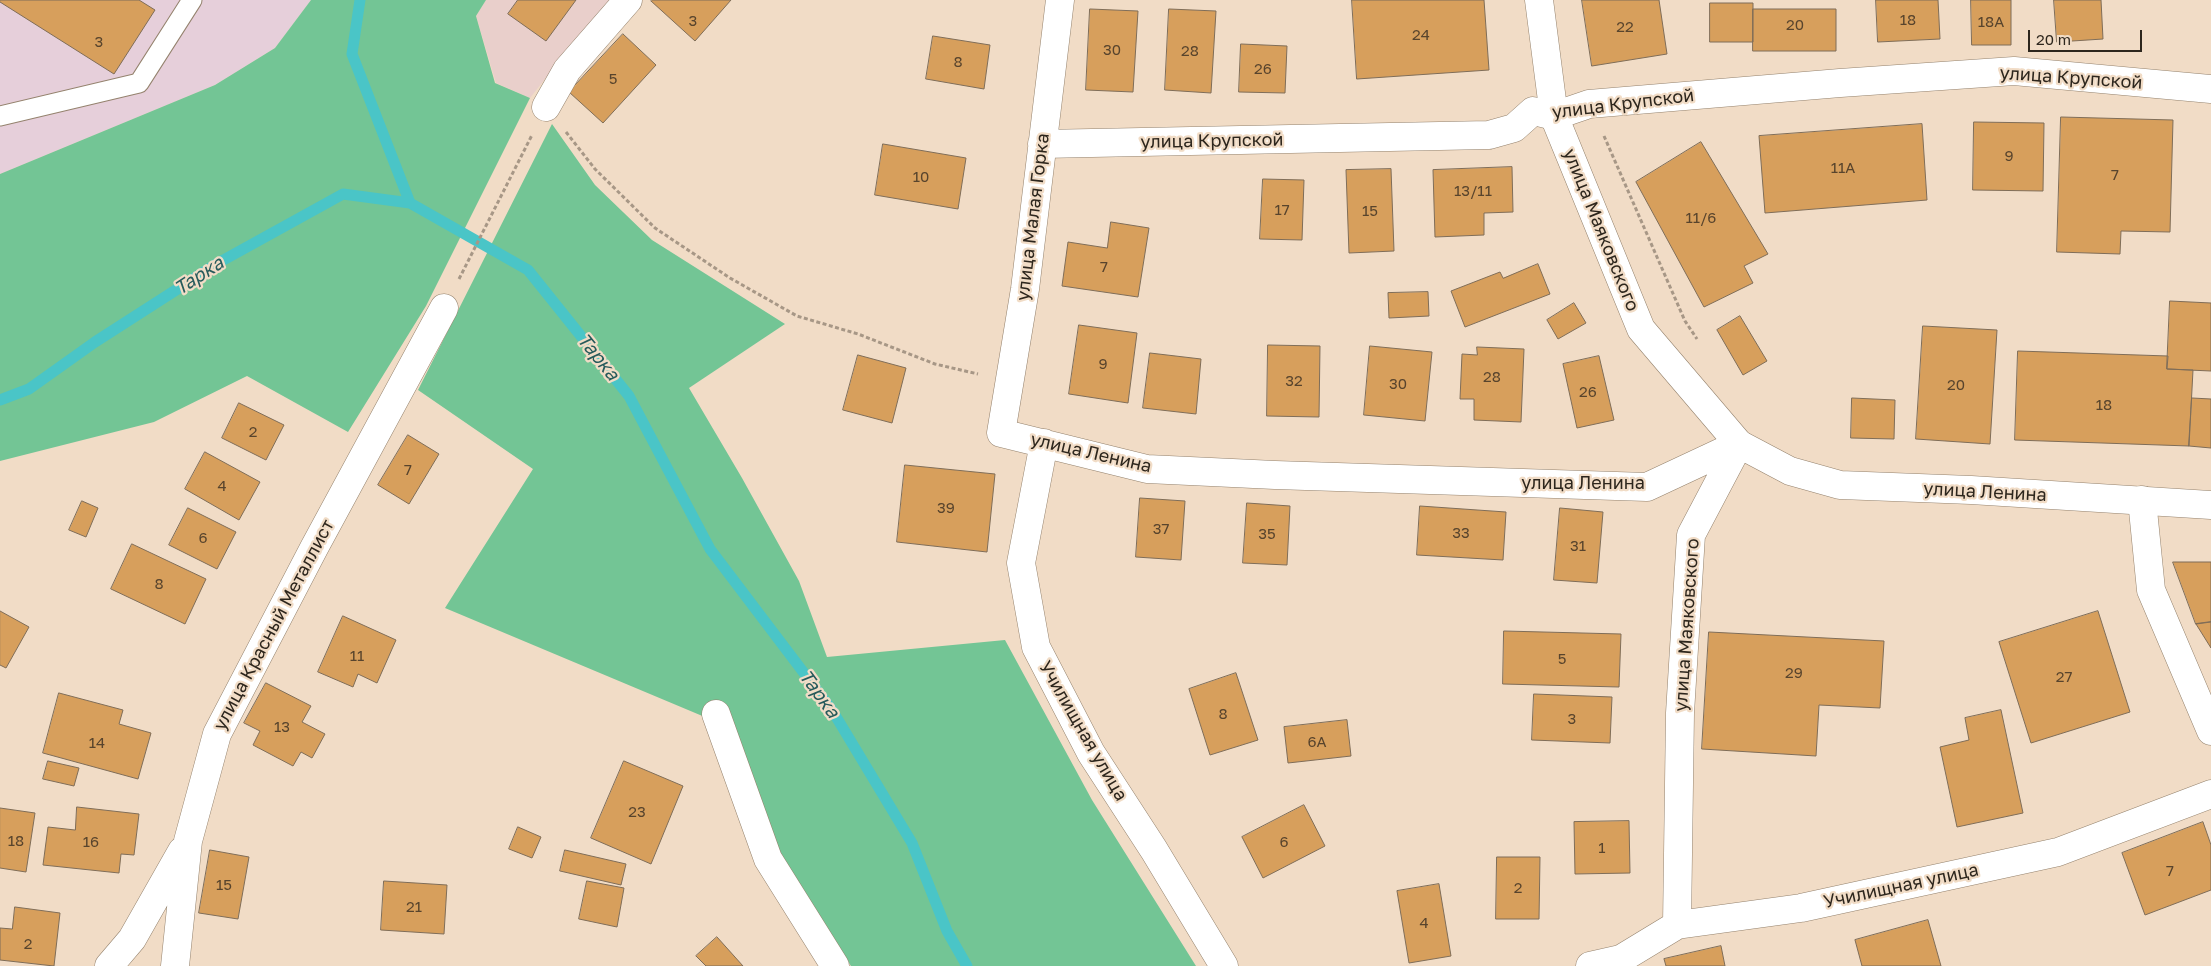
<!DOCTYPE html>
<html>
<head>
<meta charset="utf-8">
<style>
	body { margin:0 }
	#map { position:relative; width:2211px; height:966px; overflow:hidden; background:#f1dcc6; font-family:"Golos Text",sans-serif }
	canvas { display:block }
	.scale { position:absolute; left:2028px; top:30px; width:114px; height:22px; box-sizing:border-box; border:2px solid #2d261d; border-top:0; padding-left:6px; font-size:15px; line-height:18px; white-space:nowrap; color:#2d261d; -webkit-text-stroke:4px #f1dcc6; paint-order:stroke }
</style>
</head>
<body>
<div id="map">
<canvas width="2211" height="966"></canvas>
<div class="scale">20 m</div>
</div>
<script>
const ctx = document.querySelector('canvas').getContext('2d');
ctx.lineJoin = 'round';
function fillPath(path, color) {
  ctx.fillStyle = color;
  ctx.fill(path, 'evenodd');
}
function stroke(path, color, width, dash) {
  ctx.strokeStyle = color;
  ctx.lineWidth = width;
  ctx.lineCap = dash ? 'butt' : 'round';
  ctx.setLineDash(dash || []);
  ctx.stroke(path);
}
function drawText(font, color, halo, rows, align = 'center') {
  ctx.font = font + ' "Golos Text",sans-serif';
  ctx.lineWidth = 4.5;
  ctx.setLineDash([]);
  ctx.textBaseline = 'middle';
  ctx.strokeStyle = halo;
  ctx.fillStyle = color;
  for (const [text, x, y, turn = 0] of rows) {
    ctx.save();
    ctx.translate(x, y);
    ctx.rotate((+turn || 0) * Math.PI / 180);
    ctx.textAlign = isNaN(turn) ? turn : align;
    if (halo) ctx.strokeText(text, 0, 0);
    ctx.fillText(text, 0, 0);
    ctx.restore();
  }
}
fillPath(new Path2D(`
	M486 0H611L567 51 530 98 496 83 476 16Z`), '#e9cfcb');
fillPath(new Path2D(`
	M0 0H311L275 48 215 85 0 174Z`), '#e6cfda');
fillPath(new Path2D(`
	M311 0H486L476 16 495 83 530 98 426 306 348 432 247 376 154 422 0 461V174L215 85 275 48Z
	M552 124 595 185 652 240 785 324 689 388 742 478 799 581 827 657 1005 640 1092 800 1196 966H851L782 862 731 728 445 608 533 469 418 390Z`), '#73c595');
stroke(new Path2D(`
	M360 0 352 54 410 203
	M0 400 29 389 95 342 218 263 343 194 410 203 528 270 629 396 710 549 832 710 912 843 947 931 967 966`), '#4ac5c7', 11);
const building = new Path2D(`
	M0 0H139L155 10 114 74 0 2Z
	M518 0H576L546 41 508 14Z
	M652 0H731L695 41 651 1Z
	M1352 0H1484L1489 70 1357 79Z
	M1582 0H1659L1667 54 1592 66Z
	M1876 0H1938L1940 39 1878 42Z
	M1971 0H2011V45H1972Z
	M2054 0H2101L2103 39 2057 42Z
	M1710 3H1753V42H1710Z
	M1090 9 1138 11 1133 92 1086 90Z
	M1169 9 1216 11 1211 93 1165 90Z
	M1753 9H1836V51H1753Z
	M623 34 656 65 603 123 569 92Z
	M933 36 990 45 984 89 926 79Z
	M1241 44 1287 46 1285 93 1239 92Z
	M2061 117 2173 120 2170 232 2121 231 2120 254 2057 252Z
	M1974 122 2044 123 2043 191 1973 190Z
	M1922 124 1927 200 1765 213 1759 136Z
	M1701 142 1768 254 1744 266 1753 283 1704 307 1636 182Z
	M883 144 966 158 958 209 875 195Z
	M1512 167 1513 212 1484 213V235L1435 237 1433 170Z
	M1391 169 1394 251 1349 253 1346 170Z
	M1263 179 1304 180 1302 240 1260 239Z
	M1111 222 1149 228 1138 297 1062 286 1068 242 1107 248Z
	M1538 264 1550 294 1465 327 1451 291 1500 272 1503 278Z
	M1428 292 1429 316 1389 318 1388 293Z
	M2170 301 2211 303V371L2167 369Z
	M1574 303 1586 323 1558 339 1547 320Z
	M1740 316 1767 361 1743 375 1717 330Z
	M1079 325 1137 333 1128 403 1069 394Z
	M1923 326 1997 330 1990 444 1916 439Z
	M1268 345 1320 346 1319 417 1267 416Z
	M1370 346 1432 352 1425 421 1364 415Z
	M1477 347 1524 349 1521 422 1474 420V399H1460L1462 354 1477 355Z
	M2018 351 2168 356 2167 369 2193 370 2189 446 2015 440Z
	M1150 353 1201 359 1196 414 1143 408Z
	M858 355 906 368 892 423 843 410Z
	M1599 356 1614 420 1577 428 1563 364Z
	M1852 398 1895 400 1894 439 1851 438Z
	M2192 398 2211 399V448L2189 446Z
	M239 403 284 425 266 460 222 438Z
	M408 435 439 454 409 504 378 485Z
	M205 452 260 482 239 520 185 489Z
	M905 465 995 474 987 552 897 542Z
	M1140 498 1185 501 1181 560 1136 557Z
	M82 501 98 508 86 537 69 530Z
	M1247 503 1290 506 1287 565 1243 563Z
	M1420 506 1506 512 1503 560 1417 555Z
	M188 508 236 532 217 569 169 545Z
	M1560 508 1603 512 1597 583 1554 580Z
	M132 544 206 579 185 624 111 589Z
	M2173 562H2211V622L2196 624Z
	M0 611 29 627 6 668 0 665Z
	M2098 611 2130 712 2031 743 1999 642Z
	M343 616 396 640 377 683 358 674 353 687 318 672Z
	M2211 622V648L2196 624Z
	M1504 631 1621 634 1619 687 1503 684Z
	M1709 632 1884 641 1880 708 1819 705 1816 756 1702 749Z
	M1236 673 1258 740 1210 755 1189 689Z
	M266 683 311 706 302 722 325 734 312 758 301 752 293 766 253 745 260 731 244 723Z
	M59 693 123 710 119 724 151 733 138 779 43 753Z
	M1534 694 1612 697 1610 743 1532 740Z
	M2001 710 2023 813 1957 827 1940 747 1969 740 1965 718Z
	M1347 720 1351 756 1288 763 1284 727Z
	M48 761 79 768 74 786 43 779Z
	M624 761 683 786 651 864 591 838Z
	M1304 805 1325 846 1263 878 1242 837Z
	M77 807 139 814 134 855 121 854 119 873 43 865 48 827 75 830Z
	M0 808 35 813 26 872 0 868Z
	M1629 821 1630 873 1575 874 1574 822Z
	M2203 822 2211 845V890L2145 915 2122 853Z
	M518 827 541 837 532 858 509 849Z
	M210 850 249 857 238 919 199 913Z
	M565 850 626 864 621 885 560 871Z
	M1497 857H1540L1539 919H1496Z
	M384 881 447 885 444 934 381 930Z
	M587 881 624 888 617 927 579 919Z
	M1439 884 1451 956 1409 963 1397 891Z
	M15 907 60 913 54 966 0 960V928L12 929Z
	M1928 920 1941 966H1862L1855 940Z
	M717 937 743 966H706L696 956Z
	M1721 946 1725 966H1666L1664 959Z`);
fillPath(building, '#d79f5c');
stroke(building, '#7f6d58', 1);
const service = new Path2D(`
	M0 116 139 83 192 0`);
const minor = new Path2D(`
	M1060 0 1025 289 1001 433 1147 469 1275 475 1647 487 1739 444
	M546 107 567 70 628 0
	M1042 144 1489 135 1514 128 1533 111 1554 116 1589 104 1840 83 2014 71 2211 89
	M1044 443 1021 563 1036 647 1091 753 1154 850 1224 966
	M2142 500 2151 590 2211 731
	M716 714 768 859 835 966
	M1677 925 1680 713 1691 535 1739 444
	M109 966 132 939 182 851
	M175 966 188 841 217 734 314 548 444 308
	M1590 966 1621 959 1677 925 1801 908 2058 852 2211 794`);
const tertiary = new Path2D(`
	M1539 0 1554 116 1641 329 1739 444 1790 471 1840 485 1971 490 2211 505`);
stroke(service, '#94826d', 21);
stroke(minor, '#94826d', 29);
stroke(tertiary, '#94826d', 29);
stroke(new Path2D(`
	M566 132 595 169 655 228 730 278 797 316 858 334 935 364 978 374
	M1604 136 1685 321 1697 339
	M459 279 532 135`), '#a79786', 3, [4, 2.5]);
stroke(service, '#fff', 19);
stroke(minor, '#fff', 28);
stroke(tertiary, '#fff', 28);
drawText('15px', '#58442d', null, [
	["18",1908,20],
	["3",693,21],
	["18А",1991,22],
	["20",1795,25],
	["22",1625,27],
	["24",1421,35],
	["3",99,42],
	["30",1112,50],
	["28",1190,51],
	["8",958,62],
	["26",1263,69],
	["5",613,79],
	["9",2009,156],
	["11А",1843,168],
	["7",2115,175],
	["10",921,177],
	["13/11",1473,191],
	["17",1282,210],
	["15",1370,211],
	["11/6",1701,218],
	["7",1104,267],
	["9",1103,364],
	["28",1492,377],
	["32",1294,381],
	["30",1398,384],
	["20",1956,385],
	["26",1588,392],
	["18",2104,405],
	["2",253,432],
	["7",408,470],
	["4",222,486],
	["39",946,508],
	["37",1161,529],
	["33",1461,533],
	["35",1267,534],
	["6",203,538],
	["31",1578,546],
	["8",159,584],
	["11",357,656],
	["5",1562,659],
	["29",1794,673],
	["27",2064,677],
	["8",1223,714],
	["3",1572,719],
	["13",282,727],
	["6А",1317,742],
	["14",97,743],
	["23",637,812],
	["18",16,841],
	["16",91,842],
	["6",1284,842],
	["1",1602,848],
	["7",2170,871],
	["15",224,885],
	["2",1518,888],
	["21",414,907],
	["4",1424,923],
	["2",28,944]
]);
drawText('18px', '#2d261d', '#f1dcc6', [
	["улица Крупской",2071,78,4],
	["улица Крупской",1623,104,-7],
	["улица Крупской",1212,141,-1],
	["улица Малая Горка",1033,217,-83],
	["улица Маяковского",1601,230,68],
	["улица Ленина",1091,453,13],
	["улица Ленина",1583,483],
	["улица Ленина",1985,492,3],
	["улица Красный Металлист",274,625,-62],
	["улица Маяковского",1687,625,-86],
	["Училищная улица",1083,731,60],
	["Училищная улица",1901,886,-12]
]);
drawText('italic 19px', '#265a5b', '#f1dcc6', [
	["Тарка",199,276,-33],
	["Тарка",598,357,51],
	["Тарка",819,694,54]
]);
</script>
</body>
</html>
